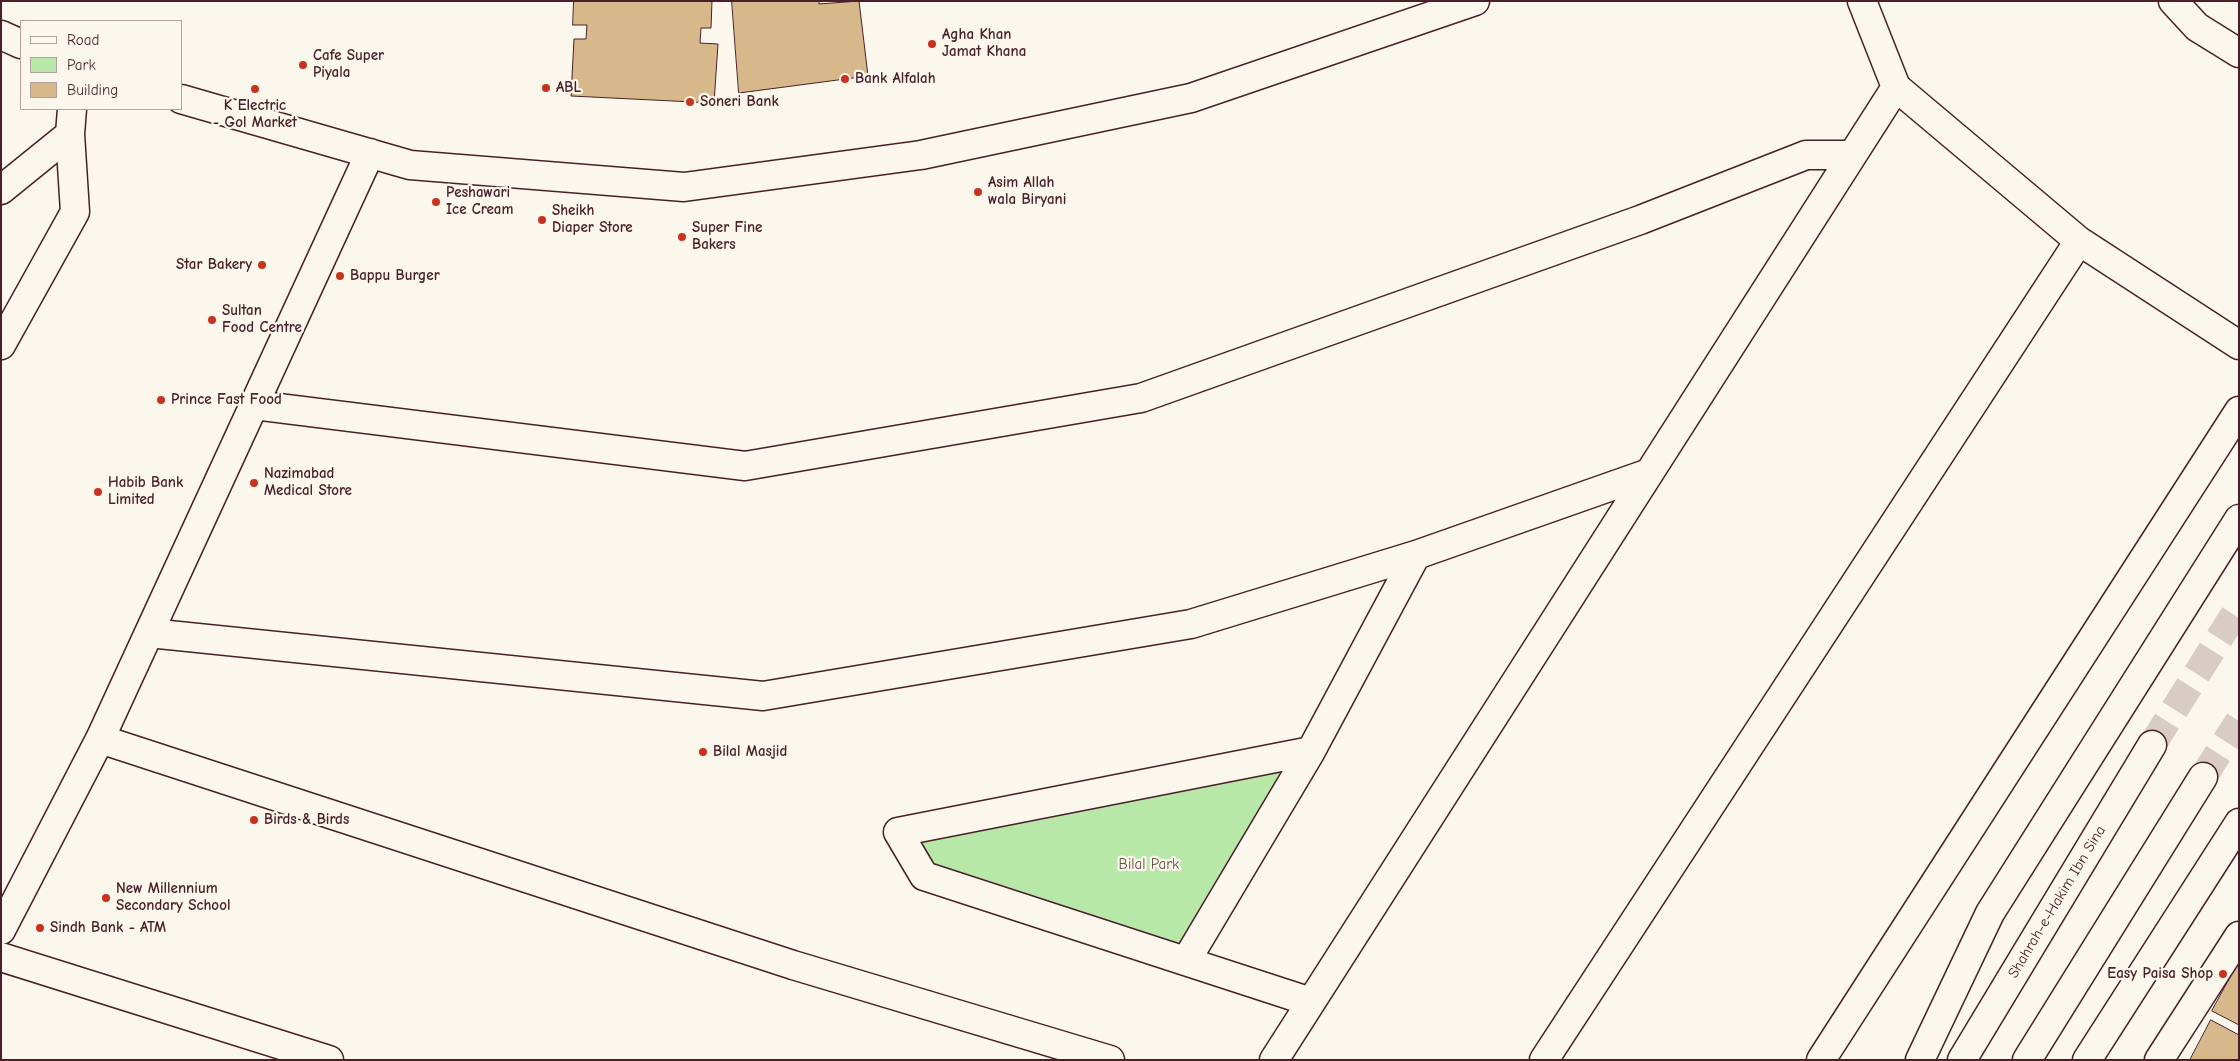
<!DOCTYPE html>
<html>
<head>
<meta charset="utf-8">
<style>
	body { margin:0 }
	#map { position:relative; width:2240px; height:1061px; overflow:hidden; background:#fbf7ec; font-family:"Comic Neue",sans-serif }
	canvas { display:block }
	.frame { position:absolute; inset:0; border:2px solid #4a1f2b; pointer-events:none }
	.legend { position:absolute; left:20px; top:20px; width:162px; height:90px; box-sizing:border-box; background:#fbf7ec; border:1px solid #b4a19f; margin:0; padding:6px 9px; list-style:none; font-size:15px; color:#4a1f2b }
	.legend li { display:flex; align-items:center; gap:10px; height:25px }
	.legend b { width:25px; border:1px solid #b4a19f }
</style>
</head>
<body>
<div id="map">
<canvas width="2240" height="1061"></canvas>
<div class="frame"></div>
<ul class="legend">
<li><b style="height:6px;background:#fbf7ec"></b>Road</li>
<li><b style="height:14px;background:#b7e8a8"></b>Park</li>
<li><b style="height:14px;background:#d6b88a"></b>Building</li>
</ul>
</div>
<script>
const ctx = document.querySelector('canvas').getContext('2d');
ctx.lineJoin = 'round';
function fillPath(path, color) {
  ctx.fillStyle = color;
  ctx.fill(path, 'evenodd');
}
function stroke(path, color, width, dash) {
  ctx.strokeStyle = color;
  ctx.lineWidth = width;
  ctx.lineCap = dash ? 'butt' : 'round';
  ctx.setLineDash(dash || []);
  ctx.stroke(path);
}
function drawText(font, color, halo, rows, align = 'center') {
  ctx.font = font + ' "Comic Neue",sans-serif';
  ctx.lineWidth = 4.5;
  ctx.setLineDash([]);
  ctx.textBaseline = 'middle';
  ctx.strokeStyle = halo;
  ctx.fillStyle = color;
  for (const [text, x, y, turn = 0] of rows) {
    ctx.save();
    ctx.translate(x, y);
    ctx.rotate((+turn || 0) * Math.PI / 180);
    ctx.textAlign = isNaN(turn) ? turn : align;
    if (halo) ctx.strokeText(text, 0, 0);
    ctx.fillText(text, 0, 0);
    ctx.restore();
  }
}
fillPath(new Path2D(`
	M1311 751 1186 961 924 876 898 832Z`), '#b7e8a8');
const building = new Path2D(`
	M574 1H712L711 28H701L700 43 718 44 714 103 571 96 574 39H586L587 25H573Z
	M732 1H819V4L859 1 868 76 739 93Z
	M2239 961V1025L2212 1011Z
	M2211 1020 2239 1035V1060H2190Z`);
fillPath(building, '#d6b88a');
stroke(building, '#4a1f2b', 1);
stroke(new Path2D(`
	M2152 745 2239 607
	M2203 777 2239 721`), '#d8ccc5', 28, [28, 14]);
const minor = new Path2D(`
	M1862 1 1896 87 2079 241 2239 345
	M2173 1 2197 27 2239 53
	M1 35 21 44
	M181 99 410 165 684 187 921 155 1191 98 1475 1
	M1 190 70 134
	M1 345 75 212 70 134 72 109
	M254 405 745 466 1141 398 1640 220 1806 155H1852
	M149 633 763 696 1191 624 1416 555 1649 473
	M100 739 793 965 1110 1060
	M1311 751 898 832 924 876 1311 1002
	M1 930 100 739 370 153
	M1 957 329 1060
	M1186 961 1311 751 1416 555
	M1274 1060 1896 87
	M1544 1060 2079 241
	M1821 1060 2239 411
	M2159 1060 2239 936`);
const highway = new Path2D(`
	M1920 1060 1990 913 2239 519
	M1962 1060 2152 745
	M2027 1060 2203 777
	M2087 1060 2239 823`);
stroke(minor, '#4a1f2b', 31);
stroke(highway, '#4a1f2b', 31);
stroke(minor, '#fbf7ec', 28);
stroke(highway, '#fbf7ec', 28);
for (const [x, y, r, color] of [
	[932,44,5,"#c8321e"],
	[303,65,5,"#c8321e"],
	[845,79,5,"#c8321e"],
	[546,88,5,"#c8321e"],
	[255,89,5,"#c8321e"],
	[690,102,5,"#c8321e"],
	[978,192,5,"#c8321e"],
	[436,202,5,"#c8321e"],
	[542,220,5,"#c8321e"],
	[682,237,5,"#c8321e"],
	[262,265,5,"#c8321e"],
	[340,276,5,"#c8321e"],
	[212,320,5,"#c8321e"],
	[161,400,5,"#c8321e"],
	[254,483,5,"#c8321e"],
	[98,492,5,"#c8321e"],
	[703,752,5,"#c8321e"],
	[254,820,5,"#c8321e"],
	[106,898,5,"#c8321e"],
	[40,928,5,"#c8321e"],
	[2223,974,5,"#c8321e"]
]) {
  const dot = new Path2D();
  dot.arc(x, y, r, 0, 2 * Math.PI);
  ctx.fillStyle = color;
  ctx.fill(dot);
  stroke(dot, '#fbf7ec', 2);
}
drawText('bold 15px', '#4a1f2b', '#fbf7ec', [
	["Agha Khan",942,35],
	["Jamat Khana",942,52],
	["Cafe Super",313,56],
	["Piyala",313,73],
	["Bank Alfalah",855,79],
	["ABL",556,88],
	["Soneri Bank",700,102],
	["K Electric",255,106,"center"],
	["- Gol Market",255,123,"center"],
	["Asim Allah",988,183],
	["wala Biryani",988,200],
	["Peshawari",446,193],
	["Ice Cream",446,210],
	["Sheikh",552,211],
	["Diaper Store",552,228],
	["Super Fine",692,228],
	["Bakers",692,245],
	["Star Bakery",252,265,"right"],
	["Bappu Burger",350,276],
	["Sultan",222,311],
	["Food Centre",222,328],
	["Prince Fast Food",171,400],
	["Nazimabad",264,474],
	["Medical Store",264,491],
	["Habib Bank",108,483],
	["Limited",108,500],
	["Bilal Masjid",713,752],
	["Birds & Birds",264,820],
	["New Millennium",116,889],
	["Secondary School",116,906],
	["Sindh Bank - ATM",50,928],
	["Easy Paisa Shop",2213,974,"right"]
], 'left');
drawText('15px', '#65514a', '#fbf7ec', [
	["Bilal Park",1149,865]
]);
drawText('15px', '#4a1f2b', '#fbf7ec', [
	["Shahrah-e-Hakim Ibn Sina",2057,902,-59]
]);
</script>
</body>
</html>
